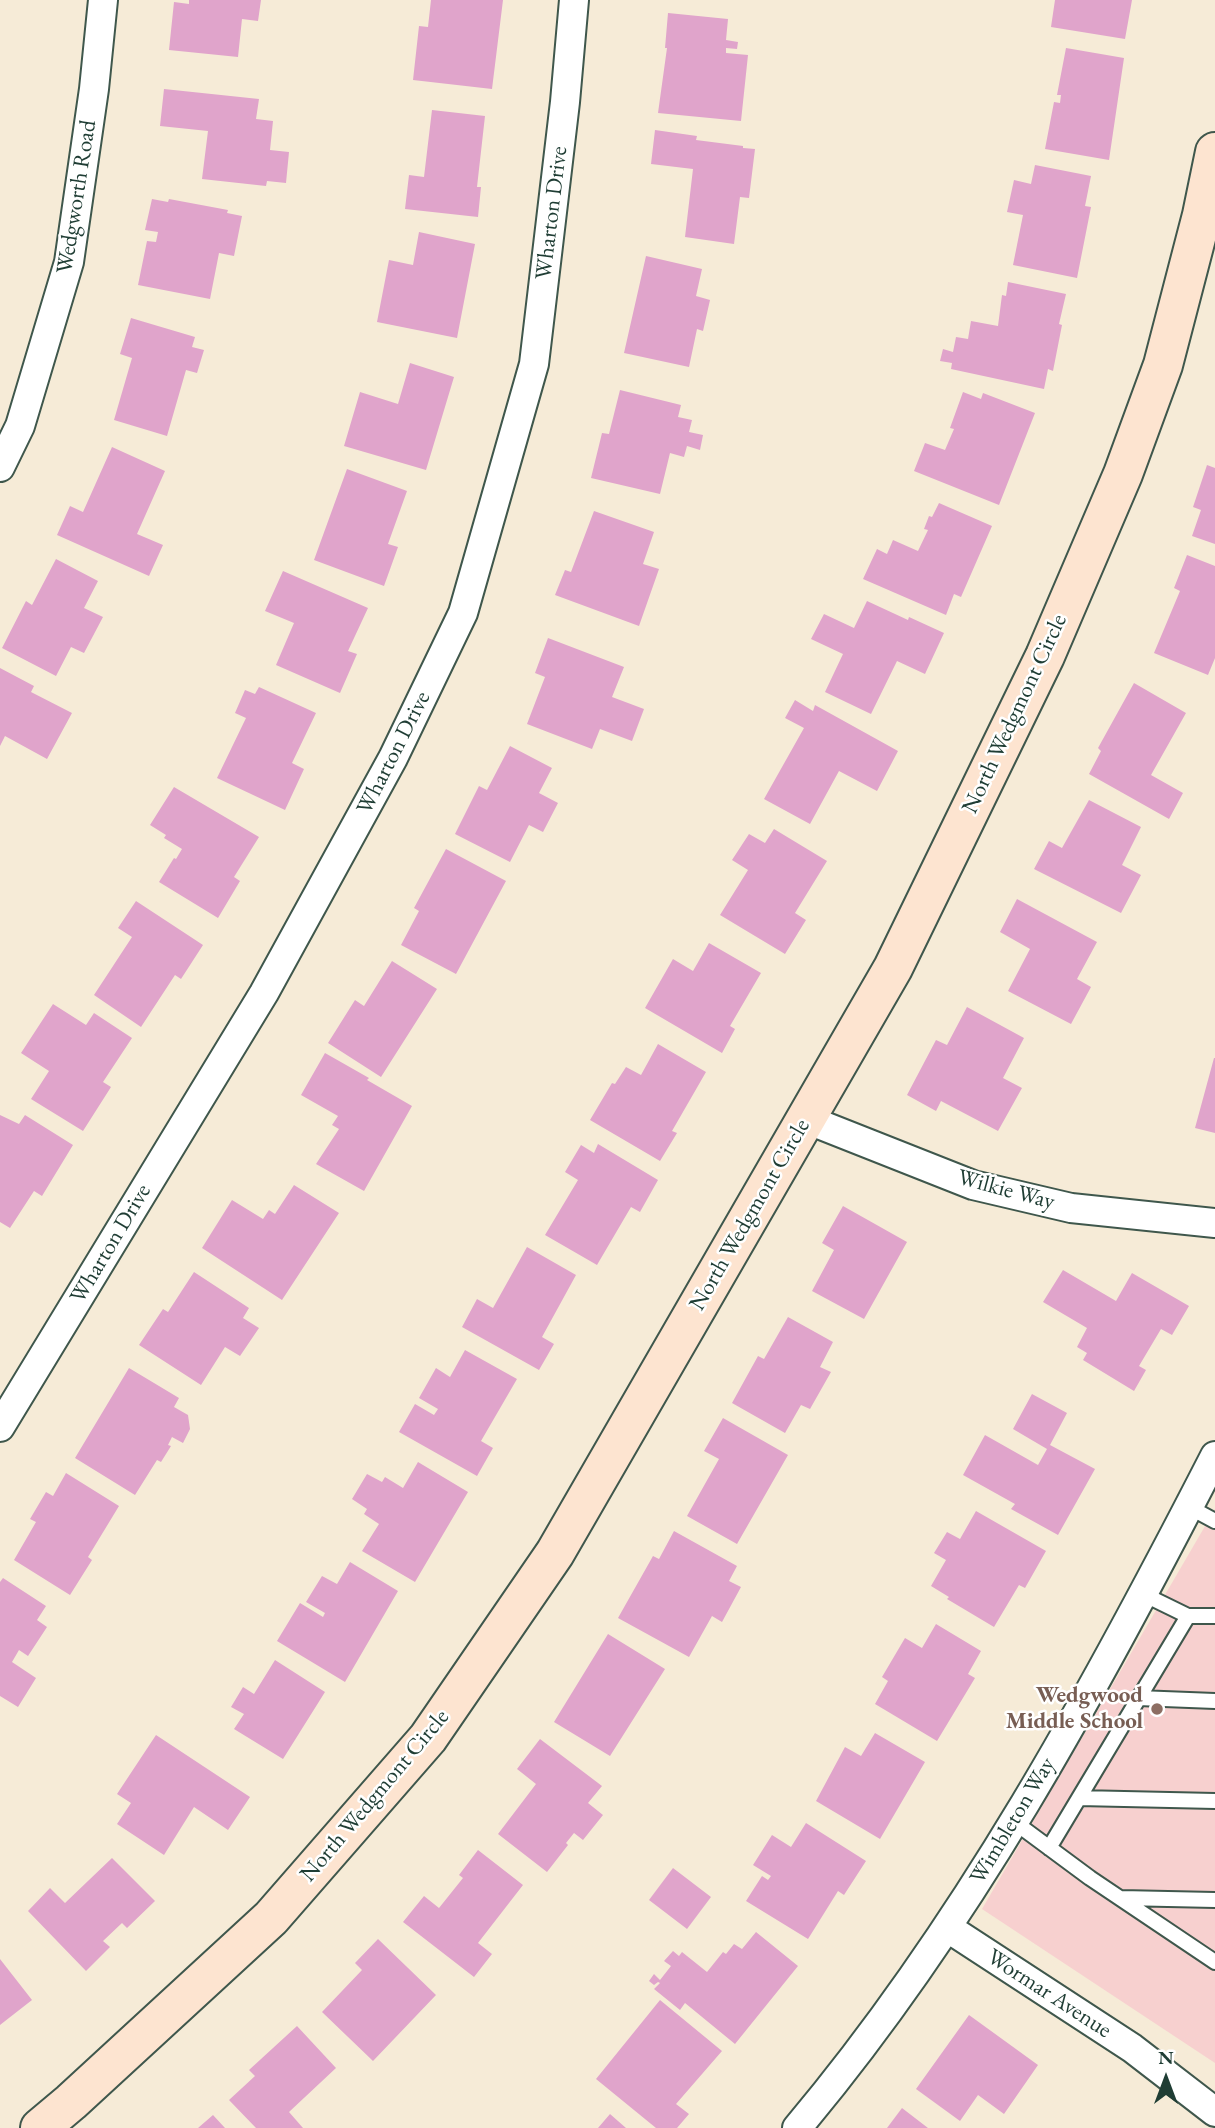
<!DOCTYPE html>
<html>
<head>
<meta charset="utf-8">
<style>
	body { margin:0 }
	#map { position:relative; width:1215px; height:2128px; overflow:hidden; background:#f6ebd7; font-family:"EB Garamond",serif }
	canvas { display:block }
	.north { position:absolute; left:1131px; top:2044px; width:70px; height:70px; -webkit-text-stroke:5px #fff; paint-order:stroke; rotate:0deg; font-size:19px; font-weight:700; line-height:28px; text-align:center; color:#1f3d34 }
	.north::after { content:''; display:block; margin:auto; width:24px; height:32px; background:#1f3d34; clip-path:polygon(50% 0,100% 100%,50% 72%,0 100%) }
</style>
</head>
<body>
<div id="map">
<canvas width="1215" height="2128"></canvas>
<div class="north">N</div>
</div>
<script>
const ctx = document.querySelector('canvas').getContext('2d');
ctx.lineJoin = 'round';
function fillPath(path, color) {
  ctx.fillStyle = color;
  ctx.fill(path, 'evenodd');
}
function stroke(path, color, width, dash) {
  ctx.strokeStyle = color;
  ctx.lineWidth = width;
  ctx.lineCap = dash ? 'butt' : 'round';
  ctx.setLineDash(dash || []);
  ctx.stroke(path);
}
function drawText(font, color, halo, rows, align = 'center') {
  ctx.font = font + ' "EB Garamond",serif';
  ctx.lineWidth = 5;
  ctx.setLineDash([]);
  ctx.textBaseline = 'middle';
  ctx.strokeStyle = halo;
  ctx.fillStyle = color;
  for (const [text, x, y, turn = 0] of rows) {
    ctx.save();
    ctx.translate(x, y);
    ctx.rotate((+turn || 0) * Math.PI / 180);
    ctx.textAlign = isNaN(turn) ? turn : align;
    if (halo) ctx.strokeText(text, 0, 0);
    ctx.fillText(text, 0, 0);
    ctx.restore();
  }
}
fillPath(new Path2D(`
	M1215 1509V2063L982 1909Z`), '#f7d0cf');
fillPath(new Path2D(`
	M189 0H261L258 21 242 19 238 57 169 50 174 2 189 4Z
	M431 0H503L492 89 413 80 419 26 428 27Z
	M1055 0H1132L1125 39 1051 27Z
	M668 13 728 19 726 40 738 42 737 49 726 48V53L748 55 741 121 658 113 667 48H665Z
	M1066 48 1124 58 1109 160 1045 149 1054 102 1060 103 1061 95H1057Z
	M164 89 259 99 256 119 273 121 270 150 289 152 286 183 267 181 266 186 202 179 208 131 160 126Z
	M432 110 485 116 477 187H481L478 217 405 209 409 175 424 177Z
	M655 130 697 136 696 140 743 146V148L755 149 749 198 740 197 734 244 685 237 693 169 651 164Z
	M1035 165 1091 176 1085 206 1091 207 1077 278 1013 265 1023 215 1007 212 1014 180 1031 184Z
	M152 199 168 202 169 199 228 210 227 213 242 216 234 256 219 253 210 299 138 285 147 241 156 242 158 232 145 230Z
	M419 232 475 244 457 338 377 322 389 260 413 265Z
	M646 256 702 269 696 296 710 300 703 331 697 329 689 367 624 353Z
	M1008 282 1066 294 1059 324 1062 325 1053 371 1048 369 1044 389 951 369 952 363 940 361 943 349 953 352 956 337 968 339 971 321 998 326 1002 295 1006 296Z
	M131 318 195 337 192 347 204 350 197 373 186 370 167 436 114 420 132 358 120 354Z
	M410 363 454 377 426 470 344 446 360 392 398 404Z
	M620 390 681 405 678 417 692 420 689 432 703 435 700 450 687 446 684 457 670 453 660 494 591 478 602 433 609 434Z
	M963 392 981 399 983 393 1035 413 999 505 914 471 925 443 945 450 954 429 950 428Z
	M112 447 165 471 137 534 163 545 149 576 57 535 70 506 83 512Z
	M1207 465 1215 468V544L1192 536 1201 510 1193 507Z
	M347 469 407 491 388 544 398 547 384 586 314 560Z
	M939 503 992 526 961 597 954 594 946 615 863 579 877 549 887 554 893 540 918 551 928 530 924 529 929 516 932 517Z
	M594 511 654 532 643 564 659 569 639 626 555 595 565 570 571 572Z
	M1187 555 1215 566V658L1208 675 1154 653 1180 591 1174 588Z
	M56 559 98 581 84 608 103 617 84 653 71 647 56 676 2 648 26 601 32 605Z
	M283 571 368 608 348 651 357 654 340 693 276 665 294 623 265 611Z
	M867 601 908 620 909 617 944 633 925 674 897 661 871 714 825 692 843 654 811 639 824 614 854 628Z
	M548 638 624 667 612 697 644 709 632 741 600 729 592 749 527 724 545 677 535 673Z
	M0 668 34 686 31 692 72 713 47 759 5 736 0 746Z
	M1134 683 1186 713 1151 775 1183 793 1169 819 1089 774 1101 751 1098 748Z
	M259 687 316 713 292 763 304 769 285 810 217 778 246 718 235 713 245 690 255 694Z
	M795 700 813 711 815 705 898 751 877 791 839 771 810 824 764 799 804 728 785 718Z
	M510 746 552 768 539 793 558 803 543 832 529 825 510 862 455 834 479 786 487 790Z
	M174 787 259 837 234 877 240 881 218 918 159 882 174 858 176 859 182 849 164 838 166 835 150 825Z
	M1089 800 1141 827 1122 865 1141 875 1121 913 1034 869 1049 841 1062 848Z
	M774 829 827 861 795 913 806 920 785 954 720 915 748 870 732 860 749 834 765 843Z
	M446 849 506 881 456 974 401 945 419 911 414 908Z
	M1017 899 1097 942 1077 979 1091 987 1071 1024 1008 991 1030 949 1000 932Z
	M136 901 203 945 181 979 175 975 141 1027 94 995 132 937 118 928Z
	M709 943 761 973 730 1026 735 1029 722 1053 645 1008 673 959 693 971Z
	M392 961 437 989 381 1077 328 1043 355 1000 364 1006Z
	M53 1004 86 1025 94 1013 132 1038 103 1082 111 1087 83 1131 31 1099 49 1071 21 1053Z
	M967 1007 1024 1038 1003 1078 1022 1088 998 1131 941 1101 936 1111 907 1095 936 1040 947 1045Z
	M658 1044 706 1072 672 1131 677 1133 660 1161 590 1120 612 1083 615 1084 626 1067 641 1075Z
	M325 1053 369 1078 367 1080 412 1106 364 1191 316 1164 339 1129 332 1125 338 1116 301 1095Z
	M1214 1058H1215V1133L1195 1128Z
	M0 1115 19 1124 25 1115 73 1145 42 1196 34 1191 10 1228 0 1222Z
	M598 1144 658 1180 640 1212 631 1207 597 1265 545 1235 578 1180 565 1172 581 1145 594 1153Z
	M294 1185 339 1213 282 1300 202 1248 232 1200 263 1219 269 1210 275 1214Z
	M843 1206 907 1242 864 1319 812 1291 834 1250 822 1243Z
	M527 1247 576 1275 542 1337 554 1344 539 1370 462 1327 477 1299 493 1308Z
	M1063 1270 1116 1301 1132 1273 1189 1306 1172 1335 1161 1329 1139 1366 1146 1370 1134 1391 1083 1360 1087 1353 1077 1347 1087 1328 1043 1302Z
	M194 1272 249 1308 243 1318 259 1328 240 1356 225 1347 201 1385 139 1345 163 1309 168 1312Z
	M788 1317 833 1342 820 1367 831 1372 810 1409 801 1405 785 1433 732 1403 758 1356 764 1359Z
	M465 1350 517 1379 481 1441 493 1448 477 1476 399 1432 415 1404 434 1415 438 1409 419 1398 436 1368 450 1377Z
	M129 1368 179 1398 174 1407 188 1415 190 1429 183 1443 172 1437 168 1445 171 1446 161 1462 157 1460 135 1495 75 1458Z
	M1032 1394 1067 1413 1050 1445 1095 1469 1058 1535 1011 1509 1015 1504 963 1475 985 1435 1038 1465 1047 1449 1013 1429Z
	M723 1418 788 1455 737 1544 687 1516 719 1459 704 1451Z
	M418 1462 468 1492 415 1582 362 1551 379 1524 364 1514 367 1509 352 1499 367 1474 382 1482 385 1477 403 1488Z
	M66 1473 119 1506 88 1557 92 1560 70 1595 14 1560 36 1522 30 1519 46 1492 53 1496Z
	M976 1511 1046 1551 1025 1588 1019 1585 994 1627 947 1599 949 1597 931 1586 946 1560 934 1553 947 1532 960 1539Z
	M674 1531 737 1566 729 1581 741 1587 722 1622 712 1616 689 1657 618 1618 653 1556 659 1559Z
	M350 1562 398 1591 345 1682 277 1641 300 1603 323 1617 325 1613 306 1602 322 1576 337 1584Z
	M3 1578 46 1606 37 1620 47 1627 28 1656 19 1650 12 1662 36 1678 18 1707 0 1696V1582Z
	M936 1624 981 1651 968 1674 975 1678 937 1741 875 1704 888 1681 882 1677 905 1638 922 1648Z
	M608 1634 665 1669 610 1756 554 1722Z
	M275 1660 325 1692 283 1759 234 1729 244 1714 231 1707 243 1687 254 1694Z
	M875 1733 925 1762 880 1839 816 1801 845 1747 861 1756Z
	M156 1735 250 1797 228 1830 194 1807 164 1855 117 1824 131 1803 117 1794Z
	M540 1739 602 1786 588 1803 603 1815 583 1840 574 1833 566 1843 568 1845 547 1872 498 1834 536 1784 517 1769Z
	M806 1823 866 1861 844 1895 838 1891 808 1939 746 1901 762 1876 768 1880 771 1876 753 1865 772 1835 791 1847Z
	M478 1850 523 1885 478 1943 492 1954 474 1977 403 1922 424 1896 439 1908 463 1878 459 1875Z
	M112 1858 155 1901 127 1928 122 1923 103 1941 110 1947 86 1971 28 1911 50 1888 65 1903Z
	M673 1868 711 1897 687 1929 649 1900Z
	M756 1932 798 1966 735 2044 685 2003 680 2010 654 1989 660 1983 658 1982 654 1985 649 1981 654 1974 660 1980 671 1966 664 1961 673 1951 679 1956 682 1952 707 1972 723 1952 726 1954 734 1944 742 1949Z
	M378 1939 436 1995 373 2061 322 2012 362 1970 355 1963Z
	M0 1959 32 2000 0 2025Z
	M660 2000 722 2051 676 2104 689 2114 677 2128H656L596 2079Z
	M969 2015 1038 2065 1004 2114 978 2095 960 2121 916 2089Z
	M297 2026 336 2068 289 2112 303 2128H256L229 2100 255 2076 249 2070Z
	M902 2108 928 2128H887Z
	M610 2114 626 2128H598Z
	M213 2115 225 2128H198Z`), '#e0a4cb');
const lane = new Path2D(`
	M1189 1507 1215 1521
	M1188 1616H1215
	M1138 1698 1215 1701
	M1079 1798 1215 1801
	M1013 1821 1090 1878 1215 1962
	M1049 1848 1188 1616 1143 1594
	M1121 1898 1215 1900`);
const street = new Path2D(`
	M0 467 20 426 69 262 94 89 103 0
	M806 1119 973 1185 1071 1208 1215 1223
	M0 1427 264 993 393 758 463 613 534 364 565 102 574 0
	M948 1928 1132 2048 1215 2112
	M797 2128C967 1926 1095 1690 1215 1456`);
const secondary = new Path2D(`
	M40 2128 71 2102 271 1918 428 1738 555 1553 893 968 1045 656 1123 474 1163 365 1202 215 1215 152`);
stroke(lane, '#3f574c', 18);
stroke(street, '#3f574c', 32);
stroke(secondary, '#3f574c', 42);
stroke(lane, '#fff', 14);
stroke(street, '#fff', 28);
stroke(secondary, '#fde4d0', 38);
for (const [x, y, r, color] of [
	[1157,1709,7,"#8d6e63"]
]) {
  const dot = new Path2D();
  dot.arc(x, y, r, 0, 2 * Math.PI);
  ctx.fillStyle = color;
  ctx.fill(dot);
  stroke(dot, '#fff', 2.5);
}
drawText('23px', '#1f3d34', '#fff', [
	["Wedgworth Road",77,197,-81],
	["Wharton Drive",552,213,-83],
	["North Wedgmont Circle",1015,714,-65],
	["Wharton Drive",394,753,-63],
	["Wilkie Way",1006,1190,15],
	["North Wedgmont Circle",750,1215,-60],
	["Wharton Drive",111,1244,-59],
	["North Wedgmont Circle",375,1796,-50],
	["Wimbleton Way",1013,1821,-59],
	["Wormar Avenue",1049,1994,33]
]);
drawText('bold 23px', '#785e54', '#fff', [
	["Wedgwood",1143,1696],
	["Middle School",1143,1722]
], 'right');
</script>
</body>
</html>
